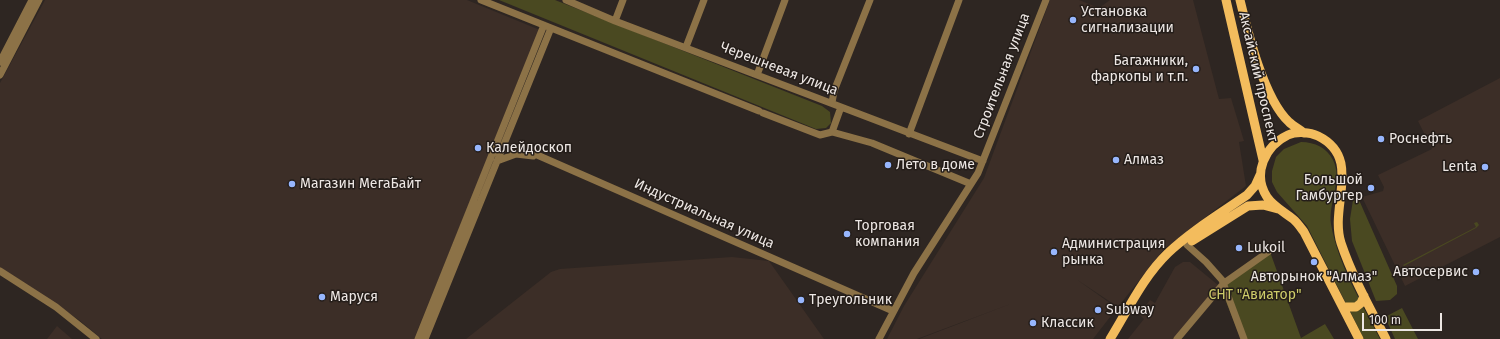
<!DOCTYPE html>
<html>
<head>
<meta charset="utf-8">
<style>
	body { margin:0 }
	#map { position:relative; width:1500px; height:339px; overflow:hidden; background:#2e2622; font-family:"Fira Sans",sans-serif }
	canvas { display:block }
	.scale { position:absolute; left:1362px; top:313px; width:80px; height:18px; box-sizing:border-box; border:2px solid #ede7e4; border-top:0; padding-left:5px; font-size:12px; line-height:14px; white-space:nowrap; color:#ede7e4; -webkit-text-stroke:3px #241d19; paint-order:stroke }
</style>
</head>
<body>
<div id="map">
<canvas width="1500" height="339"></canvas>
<div class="scale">100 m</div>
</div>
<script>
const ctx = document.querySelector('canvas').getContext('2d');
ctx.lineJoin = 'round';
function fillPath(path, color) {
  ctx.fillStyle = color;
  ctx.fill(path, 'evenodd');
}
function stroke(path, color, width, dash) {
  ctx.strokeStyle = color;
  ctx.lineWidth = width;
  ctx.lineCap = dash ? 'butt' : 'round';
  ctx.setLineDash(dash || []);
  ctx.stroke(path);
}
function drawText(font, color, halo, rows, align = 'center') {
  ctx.font = font + ' "Fira Sans",sans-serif';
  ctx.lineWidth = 3;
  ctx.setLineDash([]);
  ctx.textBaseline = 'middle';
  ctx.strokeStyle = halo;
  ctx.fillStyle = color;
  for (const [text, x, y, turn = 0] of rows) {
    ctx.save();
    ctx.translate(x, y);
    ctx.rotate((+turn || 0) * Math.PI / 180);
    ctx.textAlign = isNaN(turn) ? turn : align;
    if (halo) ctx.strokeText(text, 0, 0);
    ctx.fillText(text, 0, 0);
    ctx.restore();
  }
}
fillPath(new Path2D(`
	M45 0H467L540 30 414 339H102L79 320 0 267V83Z
	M1050 0H1079L1099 8 1110 0H1193L1219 99 1231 98 1244 141 1239 142 1246 186 1164 249 1118 307 1076 279 1117 308 1093 339H919L1013 303 917 339H887L904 306 984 178Z
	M1500 78V237L1405 286 1362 197 1383 191 1384 187 1378 175 1432 149 1418 121Z
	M732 257 769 261 824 339H466L551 272 560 269Z
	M1183 262H1190L1218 285 1217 290 1177 339H1128L1144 319 1139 314 1150 300 1155 303 1175 267Z
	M57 326 72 339H47Z`), '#3c2e27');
fillPath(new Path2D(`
	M499 0H555L822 106 830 112 831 123 826 128 816 129Z
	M1301 142C1315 142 1327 148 1333 160 1343 179 1328 204 1331 224 1338 265 1362 303 1380 339H1364L1307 226 1277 192 1272 182V171L1276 157 1284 149Z
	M1353 200H1359L1397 286V294L1390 300 1376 301 1352 241 1350 219Z
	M1477 222 1479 225 1476 228 1404 266 1403 265 1476 227 1474 223Z
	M1269 249 1301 338 1325 324 1334 339H1241L1219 284Z
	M1402 308 1418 339H1395L1385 317Z`), '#4a4921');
stroke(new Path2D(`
	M481 0 759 111
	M566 0 615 21 983 161
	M615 21 623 0
	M686 47 704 0
	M0 62 32 0
	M0 75 39 0
	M757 75 785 0
	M832 103 834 91 870 0
	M763 113 820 135 832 132 872 143 971 184
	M832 132 841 107
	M909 134 959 0
	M492 154C505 145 515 147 528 151L893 311
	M497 161 516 154 533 156
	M1187 245 1206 262 1222 280 1244 339
	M0 271 56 307 96 339
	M418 339 544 25
	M425 339 551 28
	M879 339 914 273 978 173 1046 0
	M1177 339 1224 283 1268 252`), '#8c7247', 7);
stroke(new Path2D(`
	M1226 0 1263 160
	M1240 0C1248 33 1264 99 1289 122 1293 126 1299 129 1304 133
	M1192 241 1248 206 1263 205 1278 209
	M1343 307H1356L1361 303 1364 296
	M1110 339C1128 310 1143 277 1168 253 1191 231 1221 213 1247 195L1255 186 1260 175
	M1359 339 1304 232C1301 228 1297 222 1293 219 1284 212 1273 206 1267 197 1252 174 1265 146 1288 135 1296 131 1310 132 1318 136 1363 158 1329 206 1341 243 1352 276 1370 308 1386 339`), '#f3bc5d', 9);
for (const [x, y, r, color] of [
	[1073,20,4,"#97b6fd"],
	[1196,69,4,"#97b6fd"],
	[1381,139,4,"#97b6fd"],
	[478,148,4,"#97b6fd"],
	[1116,160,4,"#97b6fd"],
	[888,165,4,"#97b6fd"],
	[1485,167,4,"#97b6fd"],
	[292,184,4,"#97b6fd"],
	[1371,188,4,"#97b6fd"],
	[847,234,4,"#97b6fd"],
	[1239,248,4,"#97b6fd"],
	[1054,252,4,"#97b6fd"],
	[1314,262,4,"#97b6fd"],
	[1476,272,4,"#97b6fd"],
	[322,297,4,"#97b6fd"],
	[801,300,4,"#97b6fd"],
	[1098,310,4,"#97b6fd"],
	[1033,323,4,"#97b6fd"]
]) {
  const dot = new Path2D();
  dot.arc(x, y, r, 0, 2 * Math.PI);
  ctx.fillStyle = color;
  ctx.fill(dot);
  stroke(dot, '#241d19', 1.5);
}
drawText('14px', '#ede7e4', '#241d19', [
	["Установка",1081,12],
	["сигнализации",1081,28],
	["Багажники,",1188,61,"right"],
	["фаркопы и т.п.",1188,77,"right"],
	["Роснефть",1389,139],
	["Калейдоскоп",486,148],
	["Алмаз",1124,160],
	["Лето в доме",896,165],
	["Lenta",1477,167,"right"],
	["Большой",1363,180,"right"],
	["Гамбургер",1363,196,"right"],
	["Магазин МегаБайт",300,184],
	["Торговая",855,226],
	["компания",855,242],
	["Администрация",1062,244],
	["рынка",1062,260],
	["Lukoil",1247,248],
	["Автосервис",1468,272,"right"],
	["Авторынок \"Алмаз\"",1314,277,"center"],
	["Маруся",330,297],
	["Треугольник",809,300],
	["Subway",1106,310],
	["Классик",1041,323]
], 'left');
drawText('14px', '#ede7e4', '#241d19', [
	["Черешневая улица",779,69,21],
	["Строительная улица",1002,76,-69],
	["Аксайский проспект",1258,77,77],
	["Индустриальная улица",704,214,24]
]);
drawText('14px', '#cecc69', '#241d19', [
	["СНТ \"Авиатор\"",1255,295]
]);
</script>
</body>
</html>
